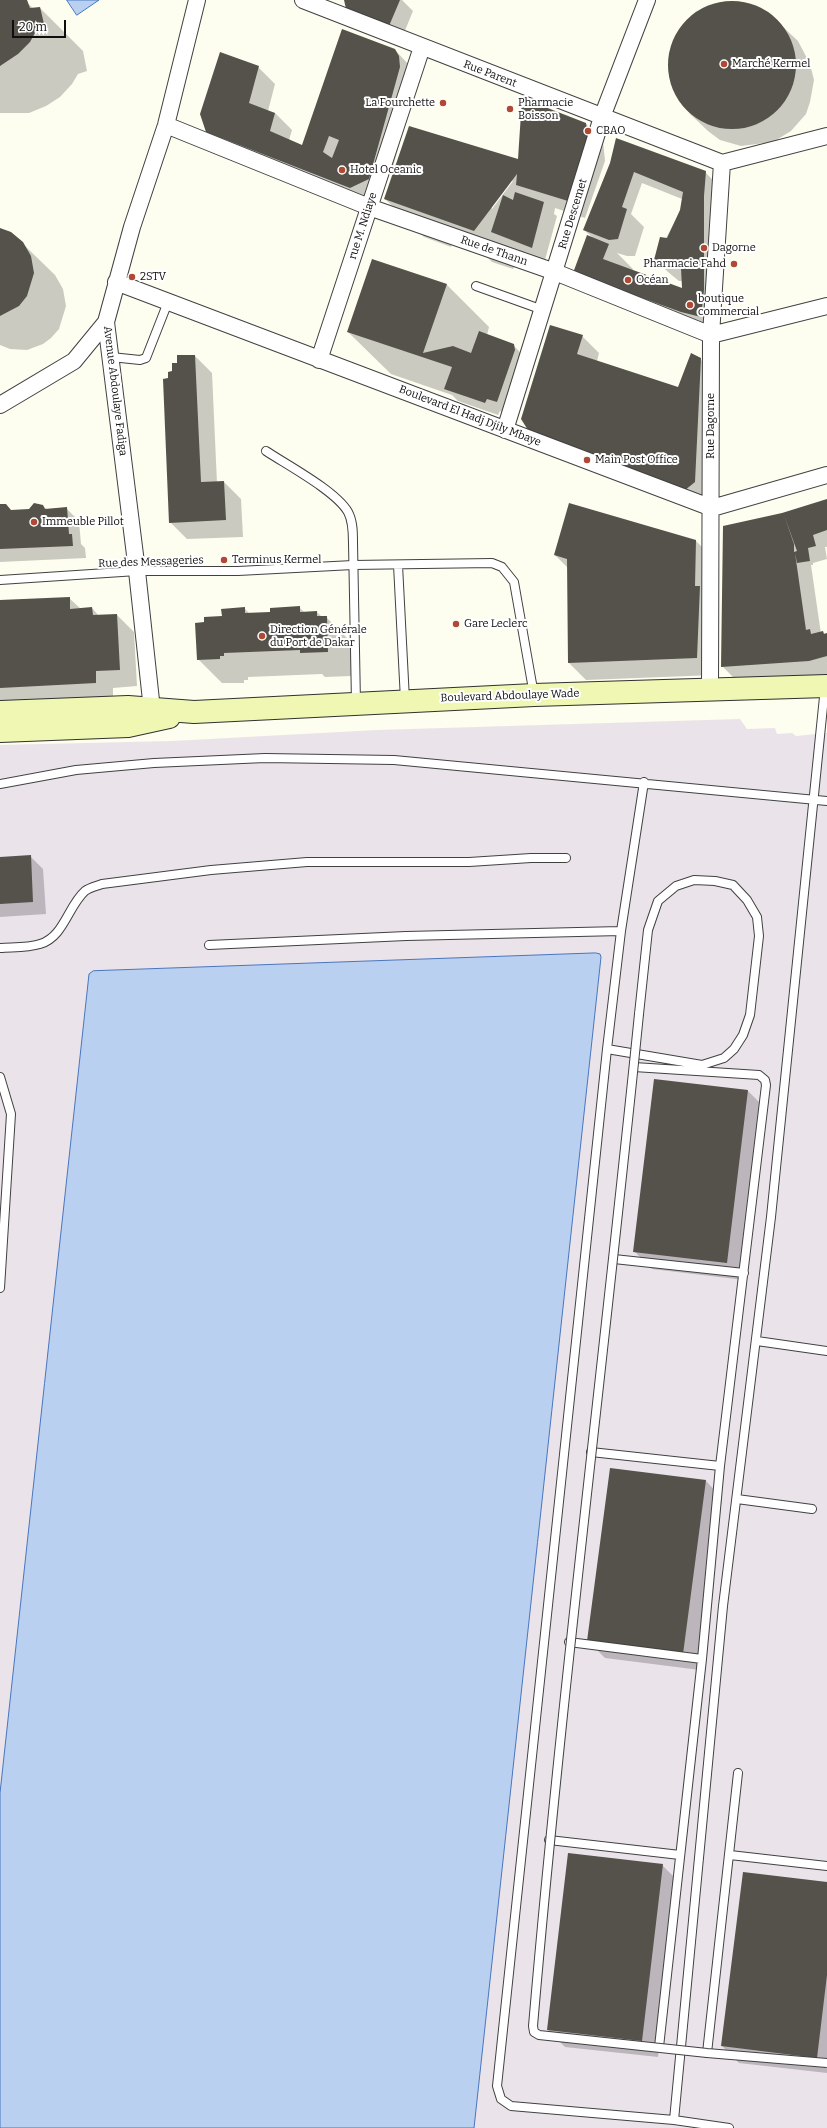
<!DOCTYPE html>
<html>
<head>
<meta charset="utf-8">
<style>
	body { margin:0 }
	#map { position:relative; width:827px; height:2128px; overflow:hidden; background:#fdfdf0; font-family:Bitter,serif }
	canvas { display:block }
	.scale { position:absolute; left:12px; top:20px; width:54px; height:18px; box-sizing:border-box; border:2px solid #0e0e0e; border-top:0; padding-left:5px; font-size:12px; line-height:14px; white-space:nowrap; color:#0e0e0e; -webkit-text-stroke:3px #fff; paint-order:stroke }
</style>
</head>
<body>
<div id="map">
<canvas width="827" height="2128"></canvas>
<div class="scale">20 m</div>
</div>
<script>
const ctx = document.querySelector('canvas').getContext('2d');
ctx.lineJoin = 'round';
function fillPath(path, color) {
  ctx.fillStyle = color;
  ctx.fill(path, 'evenodd');
}
function stroke(path, color, width, dash) {
  ctx.strokeStyle = color;
  ctx.lineWidth = width;
  ctx.lineCap = dash ? 'butt' : 'round';
  ctx.setLineDash(dash || []);
  ctx.stroke(path);
}
function drawText(font, color, halo, rows, align = 'center') {
  ctx.font = font + ' Bitter,serif';
  ctx.lineWidth = 4;
  ctx.setLineDash([]);
  ctx.textBaseline = 'middle';
  ctx.strokeStyle = halo;
  ctx.fillStyle = color;
  for (const [text, x, y, turn = 0] of rows) {
    ctx.save();
    ctx.translate(x, y);
    ctx.rotate((+turn || 0) * Math.PI / 180);
    ctx.textAlign = isNaN(turn) ? turn : align;
    if (halo) ctx.strokeText(text, 0, 0);
    ctx.fillText(text, 0, 0);
    ctx.restore();
  }
}
fillPath(new Path2D(`
	M740 719 747 729 775 728 777 734 792 733 796 736 827 733V2128H0V745L172 741 377 730Z`), '#ebe3ea');
const water = new Path2D(`
	M67 0H99L77 15Z
	M596 953 600 954 601 957 474 2128H0V1793L89 974 93 971Z`);
fillPath(water, '#bad0f0');
stroke(water, '#4876bf', 1);
fillPath(new Path2D(`
	M0 0H24L34 9 40 8 83 51 87 71 78 74 72 84 60 97 46 106 29 113H0Z
	M345 0H402L413 11 402 38Z
	M740 2 757 7 780 24 798 41 810 64 814 80 810 102 806 114 791 131 773 142 741 146 720 140 708 131 690 114 673 90 668 67 673 40 685 22 697 13 712 5Z
	M394 49 411 67 416 85 391 174 386 172 363 201 225 149 207 131 258 67 275 84 268 111 275 113 292 130 289 140 302 146Z
	M586 124 603 141 605 161 585 218 555 208 554 214 557 216 545 260 525 252 513 269 492 262 466 236 456 233 451 247 424 237 385 199 517 160ZM511 180 513 181 492 209 491 207Z
	M611 163 705 172 718 185 710 325 598 297 593 238 584 230ZM642 183 682 199 681 210 655 259 668 272 679 281H682L683 290 632 271 633 269 617 253 627 256H635L644 227 631 214Z
	M0 229 22 243 55 275 63 289 66 306 59 329 51 338 43 344 27 350 10 349 0 345Z
	M373 260 447 285 489 327 487 335 513 345 526 358 510 415 500 411 498 415 458 401 452 395 391 374 348 332Z
	M582 336 599 353 597 361 678 389 700 359 717 376 712 499 546 447Z
	M195 356 212 373 217 483 224 482 241 499 243 537 187 539 170 522 169 379 178 364Z
	M827 500V547H825L827 559 813 563V565H811L821 634 827 633V677L739 683 722 666 782 514 786 518Z
	M35 504H39L47 509 66 508 79 521 81 544 85 548 86 558 0 562V506L12 511 30 510Z
	M696 541 713 558 714 675 586 680 569 663 568 568 555 555Z
	M69 598 81 609 92 608 99 616 117 615 134 632 137 686 113 688V700L0 705V601Z
	M299 607 305 613 317 612 322 617H326L350 641 352 676 325 677 322 674 248 677V680H244V683H222L198 659 205 623 245 609 250 614 271 613Z
	M30 856 43 869 46 914 0 917V858Z
	M748 1091 765 1108 744 1280 652 1269 635 1252Z
	M706 1481 722 1498 700 1670 605 1658 588 1641Z
	M662 1865 679 1882 658 2057 565 2047 548 2030Z
	M827 1883V2073L739 2063 722 2046Z`), '#0003');
fillPath(new Path2D(`
	M0 0H27L30 8 40 7 45 28 36 31 30 42 18 54 0 66Z
	M344 0H400L389 26 347 13Z
	M668 65a64 64 0 1 1 128 0a64 64 0 1 1-128 0Z
	M342 29 395 49 399 56 400 67 369 179 350 188 206 132 200 114 220 52 259 66 249 103 275 113 270 131 302 145ZM329 136 339 140 332 158 323 152Z
	M522 98 586 123 589 143 568 201 516 185 517 174 474 231 384 199 409 126 518 159Z
	M616 138 706 171 704 196V290L701 317 681 312 573 273 587 235 609 244 603 259 682 288 681 268 665 269 654 260 660 237 667 238 680 210 683 192 634 172 622 207 627 209 618 239 609 240 583 230 610 163Z
	M515 192 544 202 532 248 491 232 503 195 513 200Z
	M0 228 11 232 23 242 31 256 34 273 27 296 19 306 0 316Z
	M372 259 447 284 423 353 453 346 471 353 479 331 514 344 515 350 497 402 487 399 485 403 444 389 452 367 347 332Z
	M550 325 583 335 577 354 678 387 691 353 701 358 695 482 684 491 528 430 521 419Z
	M177 355H195L201 482 224 481 226 520 169 523 163 379 168 378V372L172 371V363H177Z
	M827 499V530L813 535 816 546 808 548 810 561 797 563 795 553 806 630 810 629 811 634 823 631 824 634 827 633V656L809 661 721 667 723 526 782 513ZM784 515 797 551 794 552V544Z
	M34 503 43 505 45 509 67 507 69 534H72L73 546 0 549V504H6L11 510 29 509Z
	M569 503 696 540 695 586H700L697 658 568 663 567 559 554 555Z
	M70 597V609L92 607 93 615 117 614 120 670 96 671V683L0 688V600Z
	M300 606V612L317 611V616H327L328 652 300 653V650L224 653V656H220V659L197 660 195 623 204 622V617L222 616 221 609 245 607V613L270 612V608Z
	M31 855 33 902 0 904V857Z
	M654 1079 748 1090 727 1263 633 1252Z
	M610 1468 706 1480 683 1654 587 1641Z
	M568 1853 663 1864 642 2041 547 2030Z
	M743 1872 827 1882V1975L817 2058 721 2046Z`), '#55514b');
const lane = new Path2D(`
	M476 286 543 310
	M111 357 140 360 146 358 168 302
	M266 451C287 465 336 491 348 512 353 521 353 533 353 543L356 703
	M398 565 405 700
	M0 580 137 571H238L353 565 492 563 502 567 514 582 534 695
	M644 782 621 931 607 1049 497 2086 501 2099 511 2106 674 2120 729 2128
	M0 784 76 770 154 763 265 758 394 760 827 801
	M209 945 406 936 621 931
	M0 948C13 947 27 948 40 944 64 937 68 906 85 891 89 888 97 886 102 884L211 870 307 862H469L531 858H566
	M607 1049 702 1065 724 1058 734 1049 743 1035 750 1015 759 936 757 917 747 900 733 885 715 881 694 880 676 886 658 901 648 930 639 1014
	M634 1067 759 1075 765 1080 766 1085 720 1466 702 1659 659 2047
	M0 1077 11 1114 0 1288
	M614 1259 744 1273
	M757 1341 827 1351
	M591 1452 720 1466
	M737 1499 812 1509
	M569 1642 702 1659
	M549 1840 680 1855
	M730 1855 827 1866
	M707 2053 738 1773
	M674 2120 723 1606 771 1217 825 687`);
const street = new Path2D(`
	M303 0 722 163
	M166 125 369 207 555 272 711 335 827 306
	M722 163 827 136
	M116 282 712 508 827 475
	M319 360 422 47
	M0 405 74 361 106 322
	M505 430 602 117 647 0
	M710 689 711 335 722 163
	M153 719 137 571 106 322 132 227 166 125 197 0`);
const secondary = new Path2D(`
	M0 712 128 707 194 712 534 695 827 686
	M0 731 128 726 169 717`);
stroke(lane, '#414141', 10);
stroke(street, '#414141', 18);
stroke(secondary, '#303030', 24);
stroke(lane, '#fff', 8);
stroke(street, '#fff', 16);
stroke(secondary, '#eff7b2', 22);
const laneBridge = new Path2D(`
	M639 1014C605 1351 562 1688 533 2026L534 2032 539 2035 707 2053 827 2063`);
stroke(laneBridge, '#414141', 10, []);
stroke(laneBridge, '#fff', 8);
for (const [x, y, r, color] of [
	[724,64,4,"#af4934"],
	[443,103,4,"#af4934"],
	[510,109,4,"#af4934"],
	[588,131,4,"#af4934"],
	[342,170,4,"#af4934"],
	[704,248,4,"#af4934"],
	[734,264,4,"#af4934"],
	[132,277,4,"#af4934"],
	[628,280,4,"#af4934"],
	[690,305,4,"#af4934"],
	[587,460,4,"#af4934"],
	[34,522,4,"#af4934"],
	[224,560,4,"#af4934"],
	[456,624,4,"#af4934"],
	[262,636,4,"#af4934"]
]) {
  const dot = new Path2D();
  dot.arc(x, y, r, 0, 2 * Math.PI);
  ctx.fillStyle = color;
  ctx.fill(dot);
  stroke(dot, '#fff', 1.5);
}
drawText('11px', '#0e0e0e', '#fff', [
	["Marché Kermel",732,64],
	["La Fourchette",435,103,"right"],
	["Pharmacie",518,103],
	["Boisson",518,116],
	["CBAO",596,131],
	["Hotel Oceanic",350,170],
	["Dagorne",712,248],
	["Pharmacie Fahd",726,264,"right"],
	["2STV",140,277],
	["Océan",636,280],
	["boutique",698,299],
	["commercial",698,312],
	["Main Post Office",595,460],
	["Immeuble Pillot",42,522],
	["Terminus Kermel",232,560],
	["Gare Leclerc",464,624],
	["Direction Générale",270,630],
	["du Port de Dakar",270,643]
], 'left');
drawText('11px', '#0e0e0e', '#fff', [
	["Rue Parent",490,74,21],
	["Rue Descemet",573,214,-73],
	["rue M. Ndiaye",363,226,-72],
	["Rue de Thann",494,251,19],
	["Avenue Abdoulaye Fadiga",115,391,83],
	["Boulevard El Hadj Djily Mbaye",470,416,21],
	["Rue Dagorne",711,426,-90],
	["Rue des Messageries",151,562,-2],
	["Boulevard Abdoulaye Wade",510,696,-2]
]);
</script>
</body>
</html>
